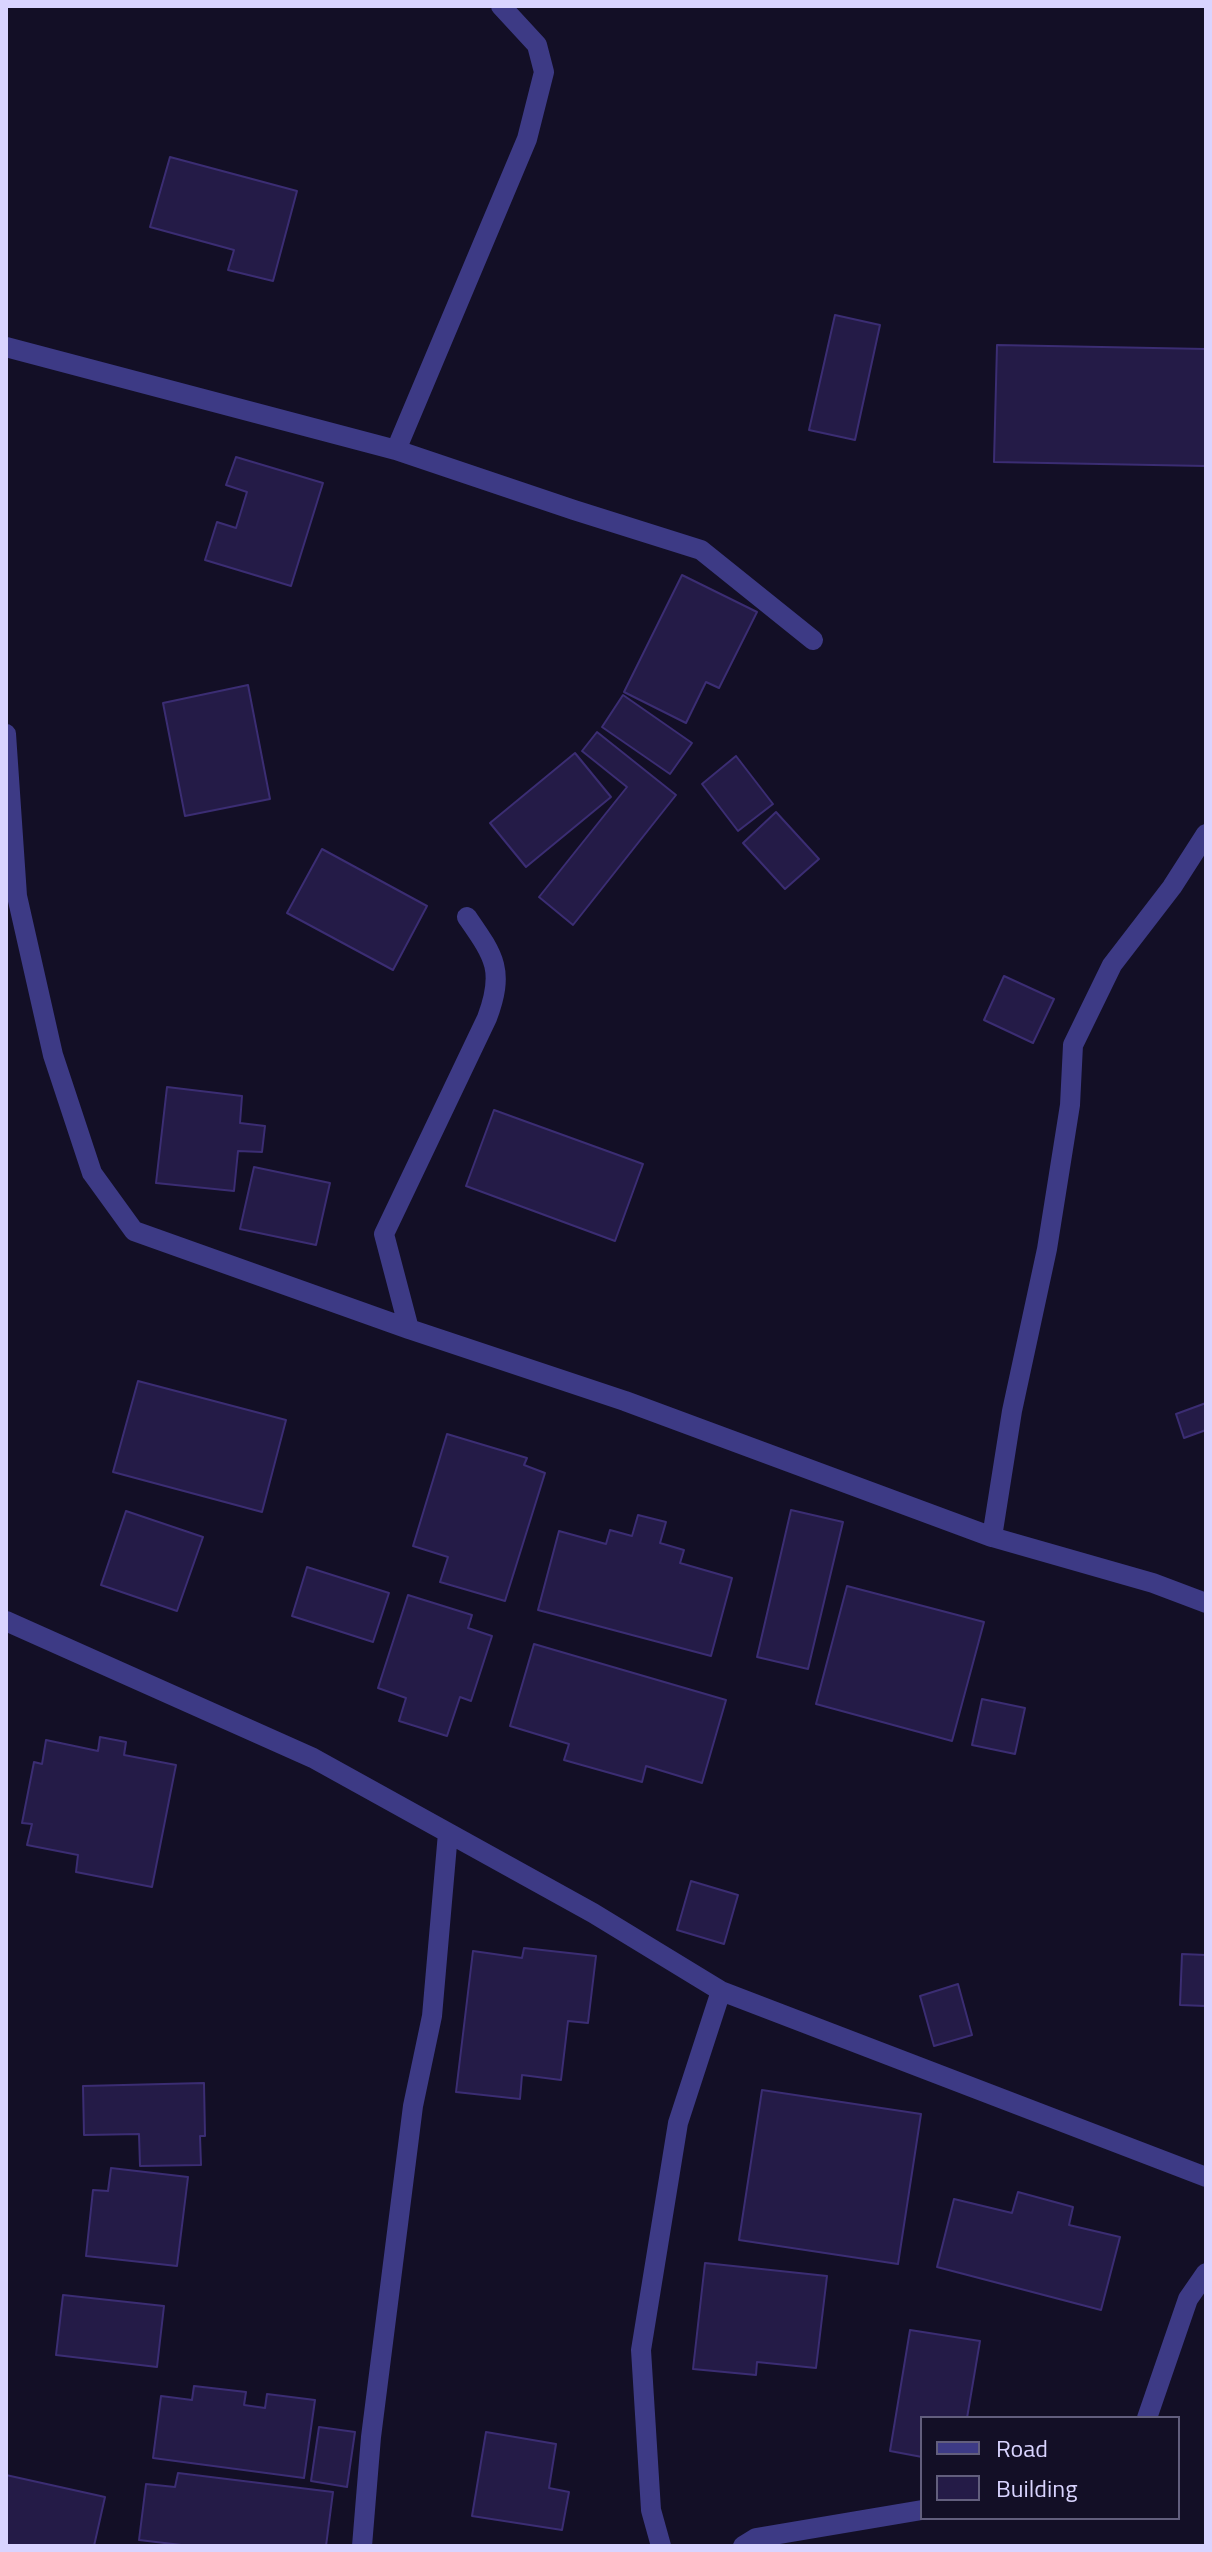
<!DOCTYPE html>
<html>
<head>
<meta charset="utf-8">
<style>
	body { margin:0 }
	#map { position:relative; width:1212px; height:2552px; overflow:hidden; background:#130f26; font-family:"Titillium Web",sans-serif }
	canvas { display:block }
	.frame { position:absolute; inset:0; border:8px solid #d9d4ff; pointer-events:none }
	.legend { position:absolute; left:920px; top:2416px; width:260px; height:104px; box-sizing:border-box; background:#130f26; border:2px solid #625e7d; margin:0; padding:10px 14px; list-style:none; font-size:24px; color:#d9d4ff }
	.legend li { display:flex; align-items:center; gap:16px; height:40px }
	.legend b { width:40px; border:2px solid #625e7d }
</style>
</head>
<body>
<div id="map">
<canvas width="1212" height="2552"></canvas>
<div class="frame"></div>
<ul class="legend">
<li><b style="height:10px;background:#3d3a85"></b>Road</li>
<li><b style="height:22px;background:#241b47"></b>Building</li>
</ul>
</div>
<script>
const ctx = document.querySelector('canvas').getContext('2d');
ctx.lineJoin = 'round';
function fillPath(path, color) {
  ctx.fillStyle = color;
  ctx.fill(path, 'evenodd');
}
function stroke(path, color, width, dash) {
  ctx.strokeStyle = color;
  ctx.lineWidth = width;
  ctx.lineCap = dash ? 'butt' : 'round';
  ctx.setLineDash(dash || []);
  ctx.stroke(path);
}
const building = new Path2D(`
	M170 157 297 191 273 281 228 270 234 250 150 227Z
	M835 315 880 325 855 440 809 430Z
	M997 345 1206 349V466L994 462Z
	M236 457 323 483 291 586 205 560 217 522 236 528 247 492 226 485Z
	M682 575 757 612 719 688 706 682 686 723 624 692Z
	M248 685 270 799 185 816 163 703Z
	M623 695 692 743 670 774 602 727Z
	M597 732 676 795 573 925 539 897 627 787 582 751Z
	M575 753 611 797 526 867 490 823Z
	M736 756 773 804 738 831 702 784Z
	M776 812 819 859 785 889 743 843Z
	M322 849 427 906 393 970 287 913Z
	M1004 976 1054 999 1033 1043 984 1020Z
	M167 1087 242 1096 240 1123 265 1126 262 1152 238 1151 234 1191 156 1183Z
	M494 1110 643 1164 615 1241 466 1186Z
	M254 1167 330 1183 316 1245 240 1229Z
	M138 1381 286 1420 262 1512 113 1472Z
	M1206 1403V1430L1184 1438 1176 1414Z
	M447 1434 527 1458 524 1465 545 1473 505 1601 440 1582 448 1557 413 1546Z
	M791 1510 843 1522 808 1669 757 1657Z
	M126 1511 203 1537 177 1611 101 1585Z
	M638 1515 666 1522 660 1543 684 1550 680 1563 732 1578 711 1656 538 1610 559 1531 606 1544 610 1530 632 1536Z
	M307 1567 389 1593 373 1642 292 1616Z
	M847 1586 984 1622 952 1741 816 1704Z
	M408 1595 472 1615 468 1628 492 1636 471 1701 460 1697 447 1736 399 1721 406 1698 378 1688Z
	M534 1644 726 1700 702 1783 646 1766 642 1782 564 1760 569 1744 510 1726Z
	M982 1699 1025 1708 1015 1754 972 1745Z
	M100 1737 126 1742 124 1755 176 1765 152 1887 76 1872 78 1855 27 1845 32 1824 22 1823 34 1762 42 1764 46 1740 98 1751Z
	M691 1881 738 1895 724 1944 677 1930Z
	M524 1948 596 1956 588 2023 568 2021 561 2080 522 2075 520 2099 456 2092 473 1951 522 1958Z
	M1182 1954 1206 1955V2006L1180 2005Z
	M958 1984 972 2035 934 2046 920 1996Z
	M204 2083 205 2136H200L201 2165 140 2166 139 2134 84 2135 83 2086Z
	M762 2090 921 2114 898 2264 739 2240Z
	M111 2168 188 2177 177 2266 86 2256 93 2190 108 2191Z
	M1018 2192 1073 2207 1069 2225 1120 2237 1101 2310 937 2267 954 2199 1012 2213Z
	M705 2263 827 2276 816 2368 757 2362 756 2375 693 2369Z
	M63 2295 164 2306 157 2367 56 2355Z
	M910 2330 980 2341 967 2418H922V2457L890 2451Z
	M194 2386 246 2392 244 2405 265 2408 267 2394 315 2400 304 2478 153 2458 161 2396 192 2400Z
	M319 2427 355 2432 347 2487 311 2481Z
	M486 2432 556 2444 549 2488 569 2492 562 2530 472 2516Z
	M178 2473 333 2492 326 2546H190L139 2540 146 2484 175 2487Z
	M6 2475 105 2497 94 2546H6Z`);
fillPath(building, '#241b47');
stroke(building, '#3b2d73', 2);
stroke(new Path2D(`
	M6 347 396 450 574 510 701 550 813 640
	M396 450 527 139 544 72 537 45 501 6
	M6 734 17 896 53 1055 92 1173 134 1231 409 1329
	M467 917C494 956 505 970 487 1018L384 1234 409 1329 625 1401 992 1537 1153 1583 1206 1603
	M992 1537 1012 1411 1047 1249 1070 1105 1073 1045 1112 965 1172 887 1206 834
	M6 1621 313 1758 593 1913 721 1991 1206 2177
	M1147 2418 1188 2299 1206 2273
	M362 2546 371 2437 413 2106 432 2016 448 1833
	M661 2546 651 2510 641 2350 678 2123 721 1991
	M743 2546 756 2538 922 2510`), '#3d3a85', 20);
</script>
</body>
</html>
